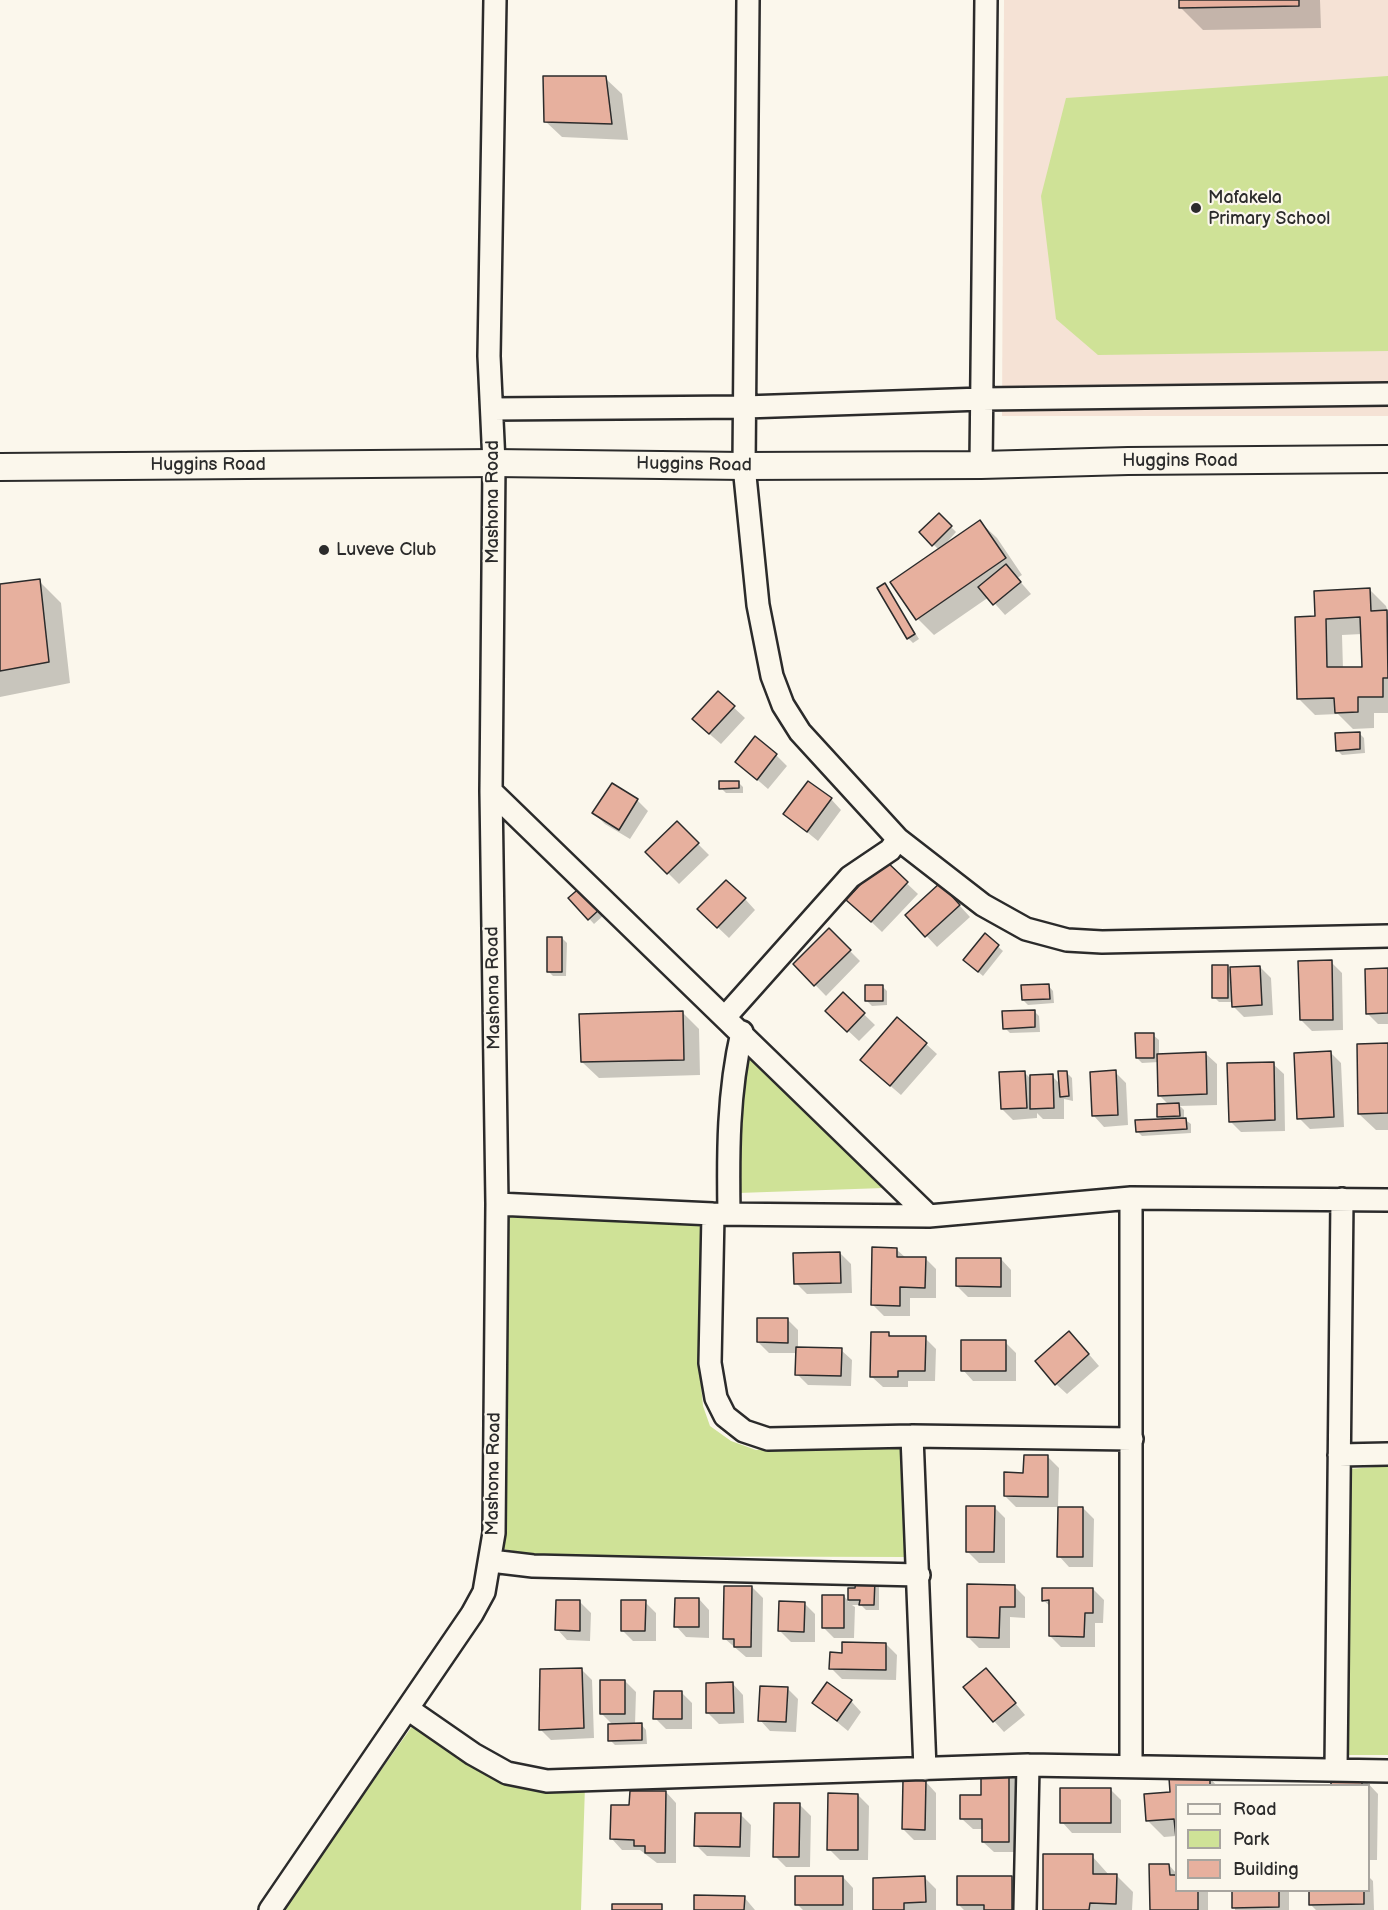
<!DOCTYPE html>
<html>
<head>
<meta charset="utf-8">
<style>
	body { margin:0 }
	#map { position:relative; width:1388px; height:1910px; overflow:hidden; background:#fbf7ec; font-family:"Balsamiq Sans",sans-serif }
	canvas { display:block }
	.legend { position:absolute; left:1175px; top:1784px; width:195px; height:108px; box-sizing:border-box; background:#fbf7ec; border:2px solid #a8a59f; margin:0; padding:8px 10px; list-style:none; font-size:18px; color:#2b2b2b }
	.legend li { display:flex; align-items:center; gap:12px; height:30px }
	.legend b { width:30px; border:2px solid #a8a59f }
</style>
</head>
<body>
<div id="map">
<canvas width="1388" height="1910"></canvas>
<ul class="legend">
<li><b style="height:8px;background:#fbf7ec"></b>Road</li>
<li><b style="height:16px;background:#cfe297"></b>Park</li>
<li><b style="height:16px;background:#e7b09e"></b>Building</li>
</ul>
</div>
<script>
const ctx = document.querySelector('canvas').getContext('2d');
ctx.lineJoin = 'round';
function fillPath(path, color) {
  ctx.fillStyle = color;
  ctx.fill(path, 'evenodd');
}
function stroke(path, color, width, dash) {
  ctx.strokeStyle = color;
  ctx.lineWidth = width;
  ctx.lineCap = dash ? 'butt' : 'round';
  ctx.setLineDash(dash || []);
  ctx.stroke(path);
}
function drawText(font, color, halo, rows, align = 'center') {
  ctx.font = font + ' "Balsamiq Sans",sans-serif';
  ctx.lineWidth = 4.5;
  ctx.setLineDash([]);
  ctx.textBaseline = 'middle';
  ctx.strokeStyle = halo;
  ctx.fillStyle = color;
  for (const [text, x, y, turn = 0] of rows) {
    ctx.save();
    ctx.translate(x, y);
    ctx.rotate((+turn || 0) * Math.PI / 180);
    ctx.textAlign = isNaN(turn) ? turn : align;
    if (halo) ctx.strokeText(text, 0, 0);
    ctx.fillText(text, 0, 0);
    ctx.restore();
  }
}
fillPath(new Path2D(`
	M1004 0H1388V416H1002Z`), '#f5e2d5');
fillPath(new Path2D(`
	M1388 76V351L1098 355 1056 319 1041 196 1066 98Z
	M745 1048 884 1188 738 1193Z
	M505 1214 702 1222 699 1364 703 1406 710 1426 731 1441 756 1450 904 1444 908 1557 535 1556 504 1549Z
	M1388 1466V1755H1349V1469Z
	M413 1725 466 1761 585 1786 581 1910H282Z`), '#cfe297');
fillPath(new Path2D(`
	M1181 0H1320L1321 28 1203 30 1181 8Z
	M605 78 622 94 628 140 562 137 545 121Z
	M939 515 956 532 942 548 980 522 997 538 1022 575 1017 578 1031 594 1005 615 989 597 934 635 918 619 939 550 921 532Z
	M39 581 61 603 70 683 0 697V586Z
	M885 585 919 639 913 643 908 638Z
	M1369 589 1386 606 1388 613V713H1374V728L1353 729 1338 714 1315 715 1298 698 1317 618ZM1362 634 1363 668 1343 669 1342 635Z
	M718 693 745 718 721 744 705 730Z
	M1359 733 1364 738 1365 753 1342 755 1337 750Z
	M776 755 787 766 768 789 737 762Z
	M738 782 743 787V793H726L721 788Z
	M831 799 841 810 818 841 785 814Z
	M637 800 648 811 630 839 605 824 594 813Z
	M677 823 709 855 679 884 647 852Z
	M884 862 918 894 882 932 859 910Z
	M582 888 605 914 594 924 570 898Z
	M950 895 970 917 937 947 907 915Z
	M745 899 755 910 729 938 710 920Z
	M829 930 860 961 826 996 795 964Z
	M985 935 1003 951 983 976 970 965Z
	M562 938 567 943 566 976H553L548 971Z
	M1331 962 1342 973 1343 1030 1312 1031 1301 1020Z
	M1227 966 1229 969 1260 967 1271 978 1273 1015 1244 1017 1233 1006V1002H1219L1214 997Z
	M1388 970V1024H1378L1367 1013Z
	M1048 985 1053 991 1054 1003 1028 1005 1023 1000Z
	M882 986 887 991V1005L872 1006 867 1001Z
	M843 994 875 1025 859 1041 827 1011Z
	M1034 1011 1039 1016 1040 1032 1010 1033 1005 1028Z
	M682 1012 699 1029 700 1075 599 1078 582 1062Z
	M1153 1035 1159 1040V1055L1206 1054 1217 1064V1105L1180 1106 1184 1110V1119L1191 1124V1133L1142 1136 1137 1131 1163 1120 1159 1116 1169 1105 1159 1095V1062L1142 1063 1137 1058Z
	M926 1044 937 1054 901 1095 873 1071Z
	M1388 1044V1130H1376L1359 1114Z
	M1330 1052 1341 1063 1344 1127 1310 1129 1299 1118Z
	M1273 1064 1284 1074 1285 1131 1241 1132 1230 1121Z
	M1024 1072 1031 1079 1052 1076 1060 1084 1067 1073 1072 1078 1073 1101 1064 1099V1119H1043L1037 1113V1118L1013 1120 1002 1109Z
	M1115 1072 1126 1083 1128 1125 1104 1127 1094 1116Z
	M896 1249 906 1258H925L936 1269V1298H910V1316H884L873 1305Z
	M840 1253 851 1264 852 1293 807 1294 796 1283Z
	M1001 1259 1011 1270V1297H968L957 1286Z
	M788 1320 798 1330V1349L841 1350 852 1360 851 1386 808 1385 797 1374 798 1353H769L758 1342Z
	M889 1334 893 1338H925L936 1349 935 1381H908V1387H883L872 1377Z
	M1005 1342 1016 1353V1381H973L963 1370Z
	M1080 1344 1099 1366 1067 1394 1056 1384Z
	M1048 1457 1059 1468 1058 1507H1016L1005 1496 1025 1474Z
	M994 1507 1005 1518V1563H979L968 1552Z
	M1083 1508 1094 1519 1093 1567H1069L1059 1556Z
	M874 1582 879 1587V1610H866L861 1605H852L855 1607 854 1638H834L823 1627 844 1596 849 1602V1589H857Z
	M1014 1586 1025 1597V1618L1010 1617V1648H979L968 1637Z
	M752 1587 763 1598 762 1657H746L724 1638Z
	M1093 1589 1104 1600 1103 1623H1095V1647H1061L1050 1636 1051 1607 1043 1600Z
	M699 1599 709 1610V1638L686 1637 676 1626Z
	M580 1602 591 1613 590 1641 567 1640 557 1629Z
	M645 1602 656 1613V1641H633L622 1630Z
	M804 1603 815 1614V1642H791L780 1631Z
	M886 1644 897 1655 896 1680 842 1679 831 1668 844 1654Z
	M581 1669 592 1680 594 1738 551 1740 540 1729Z
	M625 1681 636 1692 635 1725 641 1724 646 1730 647 1744 615 1745 610 1740 613 1725 602 1714Z
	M997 1681 1025 1715 1004 1732 994 1721Z
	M733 1684 743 1695 744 1723 719 1724 708 1713Z
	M787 1688 798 1699 796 1732 770 1731 760 1720Z
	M681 1692 692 1703V1729H666L655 1718Z
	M851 1701 861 1712 848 1731 814 1703Z
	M1008 1770 1019 1781 1020 1852H994L983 1842V1829H973L962 1819Z
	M1209 1777 1217 1786H1176V1836L1164 1837 1147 1820 1172 1794 1171 1779Z
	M1362 1777 1378 1794 1377 1860H1368V1786H1333Z
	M926 1782 936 1793V1840H914L903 1829Z
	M1110 1789 1121 1800V1833H1072L1062 1822Z
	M666 1792 676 1803V1863H657L640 1850H622L612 1839 631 1807Z
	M858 1795 869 1806 868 1860H840L829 1849Z
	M800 1805 811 1816 810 1867H786L775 1856Z
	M740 1814 751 1825 750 1857 707 1856 696 1845Z
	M1092 1856 1109 1875H1116L1133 1892 1132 1910H1044Z
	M1169 1865 1176 1873V1890H1208V1910H1151Z
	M1368 1876 1373 1881 1374 1910H1316L1311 1905 1310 1890H1368Z
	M843 1877 853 1888V1910H803L797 1904Z
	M925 1878 936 1889V1910H875Z
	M1011 1878 1022 1888V1910H964L958 1904Z
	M1233 1890H1289V1910H1235Z
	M744 1897 755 1910H696Z`), '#0003');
const building = new Path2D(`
	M1179 0H1299V6L1179 8Z
	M543 76H606L612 124 544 122Z
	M939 513 952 526 932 546 919 532Z
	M980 520 1006 558 916 620 890 582Z
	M1006 564 1021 582 993 605 978 587Z
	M40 579 49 662 0 671V584Z
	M885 583 915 634 907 639 877 588Z
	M1370 588 1371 611 1387 610 1388 678H1383V697H1358V712L1335 713 1334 698 1297 699 1295 617 1315 616 1314 591ZM1360 617 1362 667H1327L1326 619Z
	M718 691 735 706 709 734 692 719Z
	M1360 732V749L1336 751 1335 733Z
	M755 736 777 754 757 780 735 762Z
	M719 781H739V788L719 789Z
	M808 781 832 798 807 832 783 814Z
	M612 783 638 799 619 830 592 813Z
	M677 821 699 843 667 874 645 852Z
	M884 859 908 882 871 922 846 900Z
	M726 880 746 898 717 928 697 909Z
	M940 883 960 905 925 937 905 915Z
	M582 886 601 908 588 920 568 898Z
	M829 928 851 950 814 986 793 964Z
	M985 933 999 945 978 972 963 960Z
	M547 937H562V972H547Z
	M1332 960 1333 1020H1300L1298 961Z
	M1212 965H1228V998H1212Z
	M1260 966 1262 1005 1232 1007 1230 967Z
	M1388 968V1013L1366 1014 1365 969Z
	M1049 984 1050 999 1022 1000 1021 985Z
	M865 985H883V1001H865Z
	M843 992 865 1013 847 1032 825 1011Z
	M1035 1010V1027L1003 1029 1002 1011Z
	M683 1011 684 1060 581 1062 579 1014Z
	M897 1017 927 1043 890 1086 860 1060Z
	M1135 1033H1154V1058H1136Z
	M1388 1043V1113L1358 1114 1357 1044Z
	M1331 1051 1334 1117 1297 1119 1294 1053Z
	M1206 1052 1207 1094 1158 1096 1157 1054Z
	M1274 1062 1275 1120 1229 1122 1227 1063Z
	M1116 1070 1118 1115 1092 1116 1090 1072Z
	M1025 1071 1027 1108 1001 1109 999 1072Z
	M1058 1071H1067L1069 1096 1060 1097Z
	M1053 1074 1054 1108 1030 1109V1075Z
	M1179 1103 1180 1116 1157 1117V1104Z
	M1186 1118 1187 1129 1136 1132 1135 1120Z
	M872 1247 897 1248V1257H926L925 1288 900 1287V1306L871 1305Z
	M840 1252 841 1283 794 1284 793 1253Z
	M956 1258H1001V1287L956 1286Z
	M757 1318H788V1343L757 1342Z
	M1069 1331 1089 1354 1055 1385 1035 1361Z
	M871 1332H889V1336H926L925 1371H898V1377H870Z
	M961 1340H1006V1371H961Z
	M796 1347 842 1348 841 1376 795 1375Z
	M1024 1455H1048V1497L1004 1496V1472L1023 1473Z
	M966 1506H995L994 1552H966Z
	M1058 1507H1083V1557H1057Z
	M856 1580H875L874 1605H859L860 1600H848V1588H855Z
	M967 1584 1015 1585V1607H1000L999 1638 967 1637Z
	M724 1586H752L751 1647H734V1639H723Z
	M1042 1588H1093V1613H1085L1084 1637 1049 1636V1600L1042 1601Z
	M822 1595H844V1628H822Z
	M675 1598H699V1627H674Z
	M556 1600H580V1631L555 1630Z
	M621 1600H646L645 1631H621Z
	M779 1601 805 1602 804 1632 778 1631Z
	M842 1642 886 1643V1670L829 1669 830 1652 842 1653Z
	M582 1668 584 1728 539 1730 540 1669Z
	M986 1668 1016 1703 993 1722 963 1687Z
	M600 1680H625V1714H600Z
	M733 1682 734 1713H706V1683Z
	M827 1682 852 1700 837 1721 812 1703Z
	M760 1686 788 1687 786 1722 758 1721Z
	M654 1691H682V1719H653Z
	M642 1723V1740L608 1741V1724Z
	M1009 1768V1842H982V1819H960V1795H981V1769Z
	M1362 1775V1786H1331V1776Z
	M1210 1776V1786H1176V1838L1174 1819 1146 1821 1144 1794 1170 1792 1169 1778Z
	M903 1780H926L925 1830 902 1829Z
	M1060 1788H1111V1823H1060Z
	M630 1791H666L665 1853H645V1846H634V1840L610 1839 611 1805H629Z
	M828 1793 858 1794V1850H827Z
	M774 1803H800L799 1857H773Z
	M695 1813H741L740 1847 694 1846Z
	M1043 1854H1093V1874H1117L1116 1904 1090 1903 1089 1910H1043Z
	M1149 1864H1169L1170 1875H1176V1890H1198V1910H1150Z
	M795 1876H843V1905H795Z
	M925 1876 926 1902 904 1903V1910H873V1878Z
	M957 1876H1012V1910H984V1905H957Z
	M1232 1890H1279V1907L1232 1908Z
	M1309 1890H1364V1904L1309 1905Z
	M694 1895 745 1896 744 1910H694Z
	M612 1904H662V1910H612Z`);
fillPath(building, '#e7b09e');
stroke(building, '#2b2b2b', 1.5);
const minor = new Path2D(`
	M748 0 744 466 758 605 772 676 783 705 800 732 898 839 983 905 1026 929 1067 940 1102 942 1388 936
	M492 409 745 407 982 399 1388 394
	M981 465 986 0
	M491 791 929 1216
	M726 1016 850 877 890 850 898 839
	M497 1204 713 1214 929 1216 1131 1198 1388 1200
	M713 1214 710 1363 716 1398 725 1416 744 1431 768 1439 912 1436 1132 1439
	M729 1214C728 1152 728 1093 742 1032
	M912 1436 925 1769
	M1339 1455 1388 1454
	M491 1561 533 1566 919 1575
	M408 1709 473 1754 507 1773 547 1781 1028 1765 1388 1771
	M1131 1766V1198
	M1336 1769 1342 1199
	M270 1910 472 1614 484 1592 494 1533 497 1204 491 791 494 463 489 356 495 0
	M1025 1910 1028 1765`);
const tertiary = new Path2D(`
	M0 467 494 463 744 466 981 465 1128 461 1388 459`);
stroke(minor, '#2b2b2b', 26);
stroke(tertiary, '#2b2b2b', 30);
stroke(minor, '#fbf7ec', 21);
stroke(tertiary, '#fbf7ec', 26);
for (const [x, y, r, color] of [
	[1196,208,6,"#2b2b2b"],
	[324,550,6,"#2b2b2b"]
]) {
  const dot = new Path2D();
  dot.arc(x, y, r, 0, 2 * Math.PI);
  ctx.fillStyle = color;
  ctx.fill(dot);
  stroke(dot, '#fbf7ec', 2);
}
drawText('18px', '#2b2b2b', '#fbf7ec', [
	["Mafakela",1208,198],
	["Primary School",1208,219],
	["Luveve Club",336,550]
], 'left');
drawText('18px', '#2b2b2b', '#fbf7ec', [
	["Huggins Road",1180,461],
	["Huggins Road",208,465],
	["Huggins Road",694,465,1],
	["Mashona Road",493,502,-90],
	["Mashona Road",494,988,-91],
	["Mashona Road",494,1474,-89]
]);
</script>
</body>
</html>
